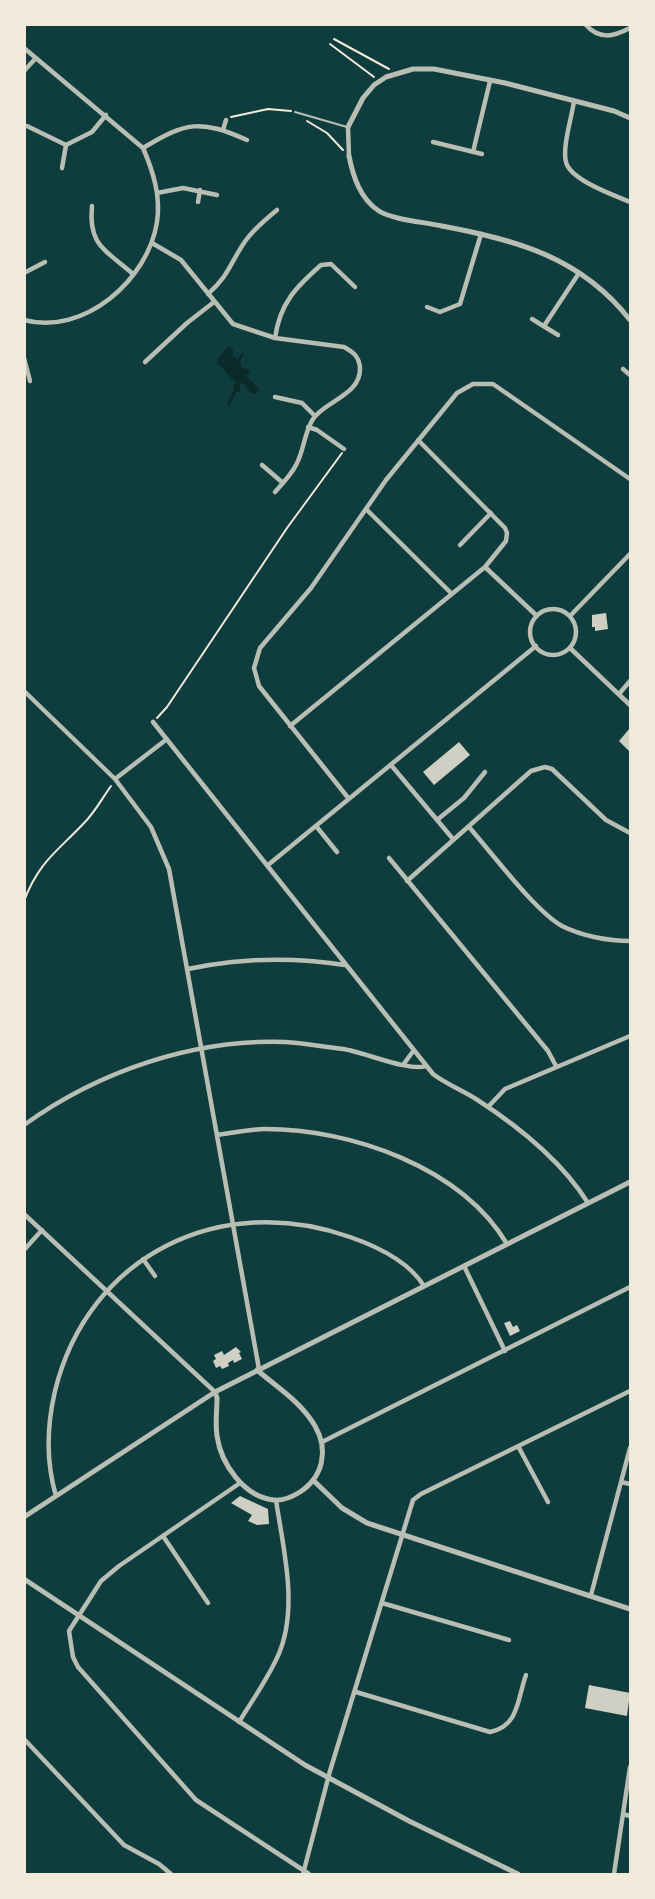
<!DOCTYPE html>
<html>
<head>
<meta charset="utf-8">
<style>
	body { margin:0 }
	#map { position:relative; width:655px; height:1899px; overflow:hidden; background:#0f3d3e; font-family:Jost,sans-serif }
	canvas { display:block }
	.frame { position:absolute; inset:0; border:26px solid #f1e9da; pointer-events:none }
</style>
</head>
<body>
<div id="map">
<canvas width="655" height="1899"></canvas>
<div class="frame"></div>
</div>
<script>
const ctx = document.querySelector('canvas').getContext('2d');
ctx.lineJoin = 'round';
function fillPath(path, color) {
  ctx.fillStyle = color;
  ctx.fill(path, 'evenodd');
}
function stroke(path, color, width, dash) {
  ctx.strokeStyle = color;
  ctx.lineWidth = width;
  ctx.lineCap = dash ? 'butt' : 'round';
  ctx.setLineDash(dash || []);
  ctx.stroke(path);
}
fillPath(new Path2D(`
	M228 346 233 349V356L238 359 242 353 244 354 240 362 242 368 251 370 246 376 250 378 249 381H252L259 389 256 394 251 393 244 384 240 383V392H236L229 407 227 402 233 392V385L237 383C229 377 225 369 217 364V359Z`), '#0a2a2b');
fillPath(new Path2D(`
	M606 613 608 629 595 631V627H592V615Z
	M630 728V752L619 741Z
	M459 742 470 755 434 785 423 772Z
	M510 1321 513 1327 517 1325 520 1331 510 1336 504 1323Z
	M236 1347 241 1352 239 1353 242 1359 234 1363 233 1360 228 1363 229 1366 222 1369 220 1366 216 1368 213 1361 216 1359 214 1355 222 1351 224 1355Z
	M240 1496 268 1509 269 1524 257 1525 248 1521 252 1515 231 1503Z
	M589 1685 630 1693 627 1716 585 1708Z`), '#cfcfc3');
stroke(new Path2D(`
	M334 39 389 69
	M330 44 374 77
	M231 117 268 109 291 111
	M307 121 327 133 343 150
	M157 718 167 707 287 528 342 453
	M24 901C39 861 58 851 85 822 95 812 103 797 111 786`), '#f1e9da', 2);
stroke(new Path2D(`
	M295 112 347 127`), '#b8beb3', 2);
stroke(new Path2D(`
	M585 24C599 40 613 37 630 28
	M24 48 143 148C153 171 161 196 157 222 148 280 84 336 24 320
	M24 71 36 58
	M574 101C572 117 562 147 566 162 570 180 614 195 630 202
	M27 126 66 145 92 132 106 115
	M348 127 349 156
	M223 130 226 120
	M433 142 482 154
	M143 148C186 122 200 119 247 140
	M473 152 490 81
	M62 168 66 145
	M157 193 183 188 217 195
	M198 202 200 190
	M92 206C88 246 106 250 133 274
	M152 243 181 260 233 324 275 338 344 347C353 352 359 356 360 368 361 395 325 401 313 419 304 433 304 451 296 465 291 475 282 484 275 492
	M24 273 45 262
	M208 294C229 276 231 261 246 240 255 228 266 219 277 210
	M427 307 440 312 460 304 481 234
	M532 319 558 335
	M544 326 579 273
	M275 338C280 303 296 287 321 265L331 264 355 287
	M24 358 30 381
	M145 362 187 323 214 302
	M623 369 630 375
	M275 397 302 403 315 416
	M308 427 317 430 344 449
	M262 465 283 483
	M366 509 452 594
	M460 545 491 513
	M485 567 537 616
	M530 632a23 23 0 1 1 46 0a23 23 0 1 1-46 0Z
	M570 616 630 554
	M570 648 630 705
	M24 691 115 779 151 827 169 869 259 1369
	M619 694 630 681
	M153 722 433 1074C446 1084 462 1090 476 1099 518 1126 561 1160 588 1203
	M290 726 485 567 506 541 507 533 505 528 418 440
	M391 765 453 839
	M115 779 167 739
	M349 799 259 686 254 668 260 648 311 588 386 480 457 393 473 384H493L630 479
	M437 820 464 798 485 772
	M316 826 337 852
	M469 827C491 852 535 911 562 926 582 936 608 941 630 941
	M389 858 548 1051 556 1066
	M268 865 536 646
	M407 881 531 771 545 767 552 769 606 820 630 833
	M188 969C240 958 292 957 345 965
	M403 1065 414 1050
	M488 1107 505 1089 630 1036
	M24 1125C99 1071 193 1039 285 1042 304 1043 324 1047 343 1049 364 1052 409 1072 426 1066
	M217 1135C233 1133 250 1129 265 1129 351 1129 461 1167 507 1244
	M24 1214 215 1392
	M24 1250 42 1230
	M143 1259 155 1276
	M464 1266 505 1351
	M322 1442 630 1287
	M518 1446 548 1502
	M621 1482 630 1484
	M240 1483 119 1566 101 1581 69 1631 73 1657 78 1667 196 1800 309 1874
	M56 1496C46 1462 47 1425 55 1391 88 1255 221 1191 350 1237 376 1246 409 1262 424 1286
	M163 1536 208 1603
	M591 1595 630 1448
	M382 1603 509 1640
	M356 1692 490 1732C519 1726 517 1700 526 1675
	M239 1722C253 1699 270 1676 280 1651 298 1604 283 1548 276 1500
	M24 1739 124 1845 159 1864 171 1874
	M623 1814 630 1816
	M303 1874 330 1771 413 1500 421 1494 630 1391
	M614 1874 630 1767`), '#b8beb3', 4.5);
stroke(new Path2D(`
	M348 127 363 98 374 85 386 77 413 69H434L505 83 614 111 630 118
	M349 156C353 176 360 199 379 211 393 220 425 222 442 226 516 240 581 257 630 320
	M215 1392 217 1398C217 1410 215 1423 217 1436 221 1464 244 1497 274 1500 283 1501 292 1497 300 1492 323 1477 329 1450 315 1426 301 1402 278 1388 257 1370
	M314 1481 342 1508 367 1523 630 1609
	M24 1517 215 1392 630 1182
	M24 1579 305 1765 409 1821 518 1874`), '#b8beb3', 5);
</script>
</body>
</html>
